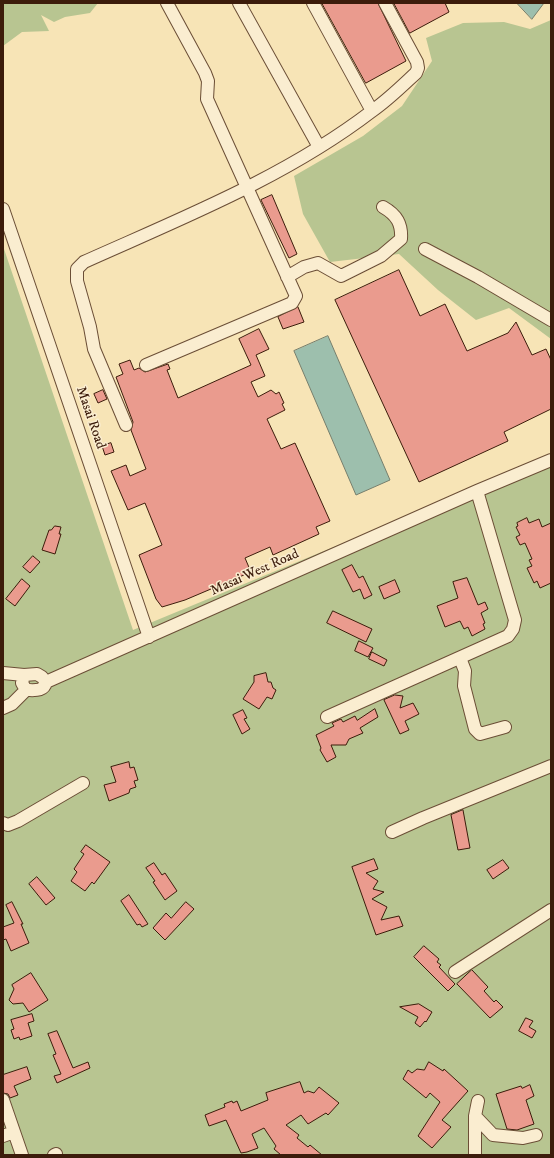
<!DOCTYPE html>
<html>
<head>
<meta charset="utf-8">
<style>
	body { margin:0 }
	#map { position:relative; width:554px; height:1158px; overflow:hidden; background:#f7e4b6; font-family:"IM FELL DW Pica",serif }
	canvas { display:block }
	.frame { position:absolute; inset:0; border:4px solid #3c1c0b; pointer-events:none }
</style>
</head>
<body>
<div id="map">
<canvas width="554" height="1158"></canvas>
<div class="frame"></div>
</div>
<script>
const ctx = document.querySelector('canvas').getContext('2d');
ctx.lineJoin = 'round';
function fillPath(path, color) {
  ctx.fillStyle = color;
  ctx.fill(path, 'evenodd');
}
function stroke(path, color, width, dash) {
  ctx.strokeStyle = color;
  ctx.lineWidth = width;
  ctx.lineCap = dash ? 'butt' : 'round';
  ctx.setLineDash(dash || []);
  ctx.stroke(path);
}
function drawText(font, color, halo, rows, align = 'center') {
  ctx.font = font + ' "IM FELL DW Pica",serif';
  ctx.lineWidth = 3;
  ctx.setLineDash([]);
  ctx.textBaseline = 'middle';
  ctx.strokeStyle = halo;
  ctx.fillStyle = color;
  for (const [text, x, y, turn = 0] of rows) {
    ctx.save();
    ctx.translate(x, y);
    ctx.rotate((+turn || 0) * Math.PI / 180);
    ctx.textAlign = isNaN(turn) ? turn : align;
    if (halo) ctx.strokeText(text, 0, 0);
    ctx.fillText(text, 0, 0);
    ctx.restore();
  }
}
fillPath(new Path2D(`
	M3 3H98L90 13 65 17 54 22 41 15 49 31 22 32 3 46Z
	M551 20V339L509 308 476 320 438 290 399 254 330 262 303 214 294 176 363 136 402 106 432 61 426 38 463 23 504 22 530 29Z
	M3 246 133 630 551 457V1155H3Z`), '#b8c591');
const water = new Path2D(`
	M517 3H544L532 19Z
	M328 336 390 480 356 495 294 351Z`);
fillPath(water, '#9dbfad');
stroke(water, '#767e6c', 1);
const building = new Path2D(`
	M322 3H378L406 61 366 83Z
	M394 3H445L449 12 410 33Z
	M272 195 297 254 289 258 261 200Z
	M399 270 420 316 445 304 467 351 508 333 516 322 532 355 546 349 551 360V409L504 432 508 441 419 482 335 300Z
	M298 307 304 322 283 329 278 317Z
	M259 329 269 349 256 355 265 376 251 382 258 397 271 390 276 394 279 392 284 403 282 404 285 410 267 419 281 449 295 443 330 521 316 527 319 534 273 555 270 547 245 558 251 572 185 600 162 607 156 599 139 555 162 545 145 503 128 510 111 471 126 465 130 476 146 469 131 430 133 422 116 377 123 374 119 364 130 360 134 370 139 368 145 372 168 364 170 369 167 370 178 398 251 365 239 339Z
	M103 390 107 399 98 403 94 394Z
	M111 443 114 452 105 455 102 446Z
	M527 518 529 523 539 519 542 527 551 523V583L540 588 537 581 534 583 527 568 532 566 529 560 532 559 525 543 520 545 516 537 520 535 516 527 518 526 517 523Z
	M55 526 61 527 59 534H61L55 554 42 550 49 530H51Z
	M33 556 40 562 30 573 23 567Z
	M352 565 359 578 363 576 372 595 364 599 360 589 353 592 342 570Z
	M467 578 478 605 485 602 488 609 481 613 485 623 483 624 485 629 472 636 468 627 464 629 460 621 445 627 437 606 458 598 453 582Z
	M22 579 30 586 15 606 6 599Z
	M395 580 400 592 384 599 379 587Z
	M333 611 372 629 366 642 327 623Z
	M359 641 373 648 368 657 355 651Z
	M372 652 387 660 384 666 369 659Z
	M266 673 268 682H271L273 688 276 690 272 699 267 697 259 709 243 699 254 682V676Z
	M395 695 403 696 400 708 413 703 419 714 405 721 409 730 400 734 384 700Z
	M375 709 378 717 360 728 363 733 349 739 346 745H331L336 757 327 762 320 750 321 748 316 735 334 726 332 723 341 719 343 722 355 716 357 720Z
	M243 710 247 718 244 719 250 729 242 734 233 715Z
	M129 762 130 768 134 767 138 780 134 781 136 787 130 789 129 793 109 801 104 785 116 782 111 767Z
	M463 810 470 848 458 850 451 815Z
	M86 845 110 862 94 884 92 882 85 891 71 881 77 872 74 869 84 854 81 852Z
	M374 859 378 869 366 873 378 881 373 889 384 892 372 899 387 907 381 920 399 916 403 926 376 935 352 867Z
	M503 860 509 868 493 879 487 870Z
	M154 863 162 875 165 873 177 891 165 900 153 882 155 881 146 868Z
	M37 877 55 898 46 905 29 884Z
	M129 895 148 924 142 927 140 924 137 925 121 901Z
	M12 902 23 924H21L29 943 11 951 6 939 3 940V927L14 923 6 905Z
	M186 902 194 909 165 940 153 928 166 913 171 918Z
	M424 946 439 959 437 962 441 965 439 967 455 984 448 991 414 957Z
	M472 970 488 987 484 991 494 1002 496 1000 503 1007 490 1018 457 984Z
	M31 973 48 1000 29 1012 23 1003 13 1004 9 1000 14 989 12 985Z
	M419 1004 432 1012 426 1022 425 1021 420 1027 415 1023 418 1017 400 1007Z
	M32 1014 34 1021 28 1023 32 1036 20 1040 19 1037 14 1039 11 1030 14 1029 11 1020Z
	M526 1018 533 1021 529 1027 536 1031 532 1038 519 1031Z
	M57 1031 73 1068 88 1062 90 1068 57 1083 54 1076 61 1074 53 1055 56 1054 48 1034Z
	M429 1062 443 1071 444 1069 468 1091 442 1120 451 1127 432 1148 418 1136 440 1102 430 1093 426 1098 403 1079 408 1070 412 1073 417 1069 424 1070Z
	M27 1067 31 1079 14 1086 18 1095 10 1098 8 1094 3 1093V1075Z
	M300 1082 304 1093 308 1091 314 1093 319 1087 339 1103 328 1115 326 1113 308 1124 301 1115 286 1125 299 1135 297 1138 308 1147 310 1145 322 1155H281L274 1149 276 1146 264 1128 252 1134 258 1148 247 1152 241 1153 226 1120 209 1126 205 1115 225 1107 224 1104 232 1101 233 1103 237 1101 241 1111 268 1100 266 1093Z
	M530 1085 534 1096 526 1100 534 1124 517 1130 507 1129 496 1094 521 1086 522 1088Z`);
fillPath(building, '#ea9b8e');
stroke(building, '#3c1c0b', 1);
const minor = new Path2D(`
	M239 3 319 147
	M313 3 372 111
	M3 209 149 637
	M425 249 478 277 551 320
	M287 277 304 267 318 263 341 276 381 256 401 239C402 224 397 215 383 207
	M146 365 292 303 296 296 207 99 208 81 205 73 167 3
	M126 425 94 349 90 327 77 281V269L84 262C182 218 286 177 372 111 388 100 402 86 416 73L418 68 417 62 385 3
	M460 658 465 671 464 686 475 729 480 734 505 727
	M3 673 24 675 37 674 42 677 46 682
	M24 675 22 683 26 690C34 690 44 692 46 682
	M46 682 477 491 551 460
	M3 708 12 704 26 690
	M327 717 508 636 513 629 515 620 477 491
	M3 823 8 825 18 821 83 783
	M392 832 423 818 551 766
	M455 972 551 910
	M3 1100 22 1155
	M475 1116 493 1135 523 1138 536 1135
	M3 1136 14 1132
	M54 1155 56 1154
	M475 1155V1116L478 1101`);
stroke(minor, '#6b4e36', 14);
stroke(minor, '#faedd0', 12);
drawText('14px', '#3c1c0b', '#faedd0', [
	["Masai Road",90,418,71],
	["Masai West Road",255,573,-24]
]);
</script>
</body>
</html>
